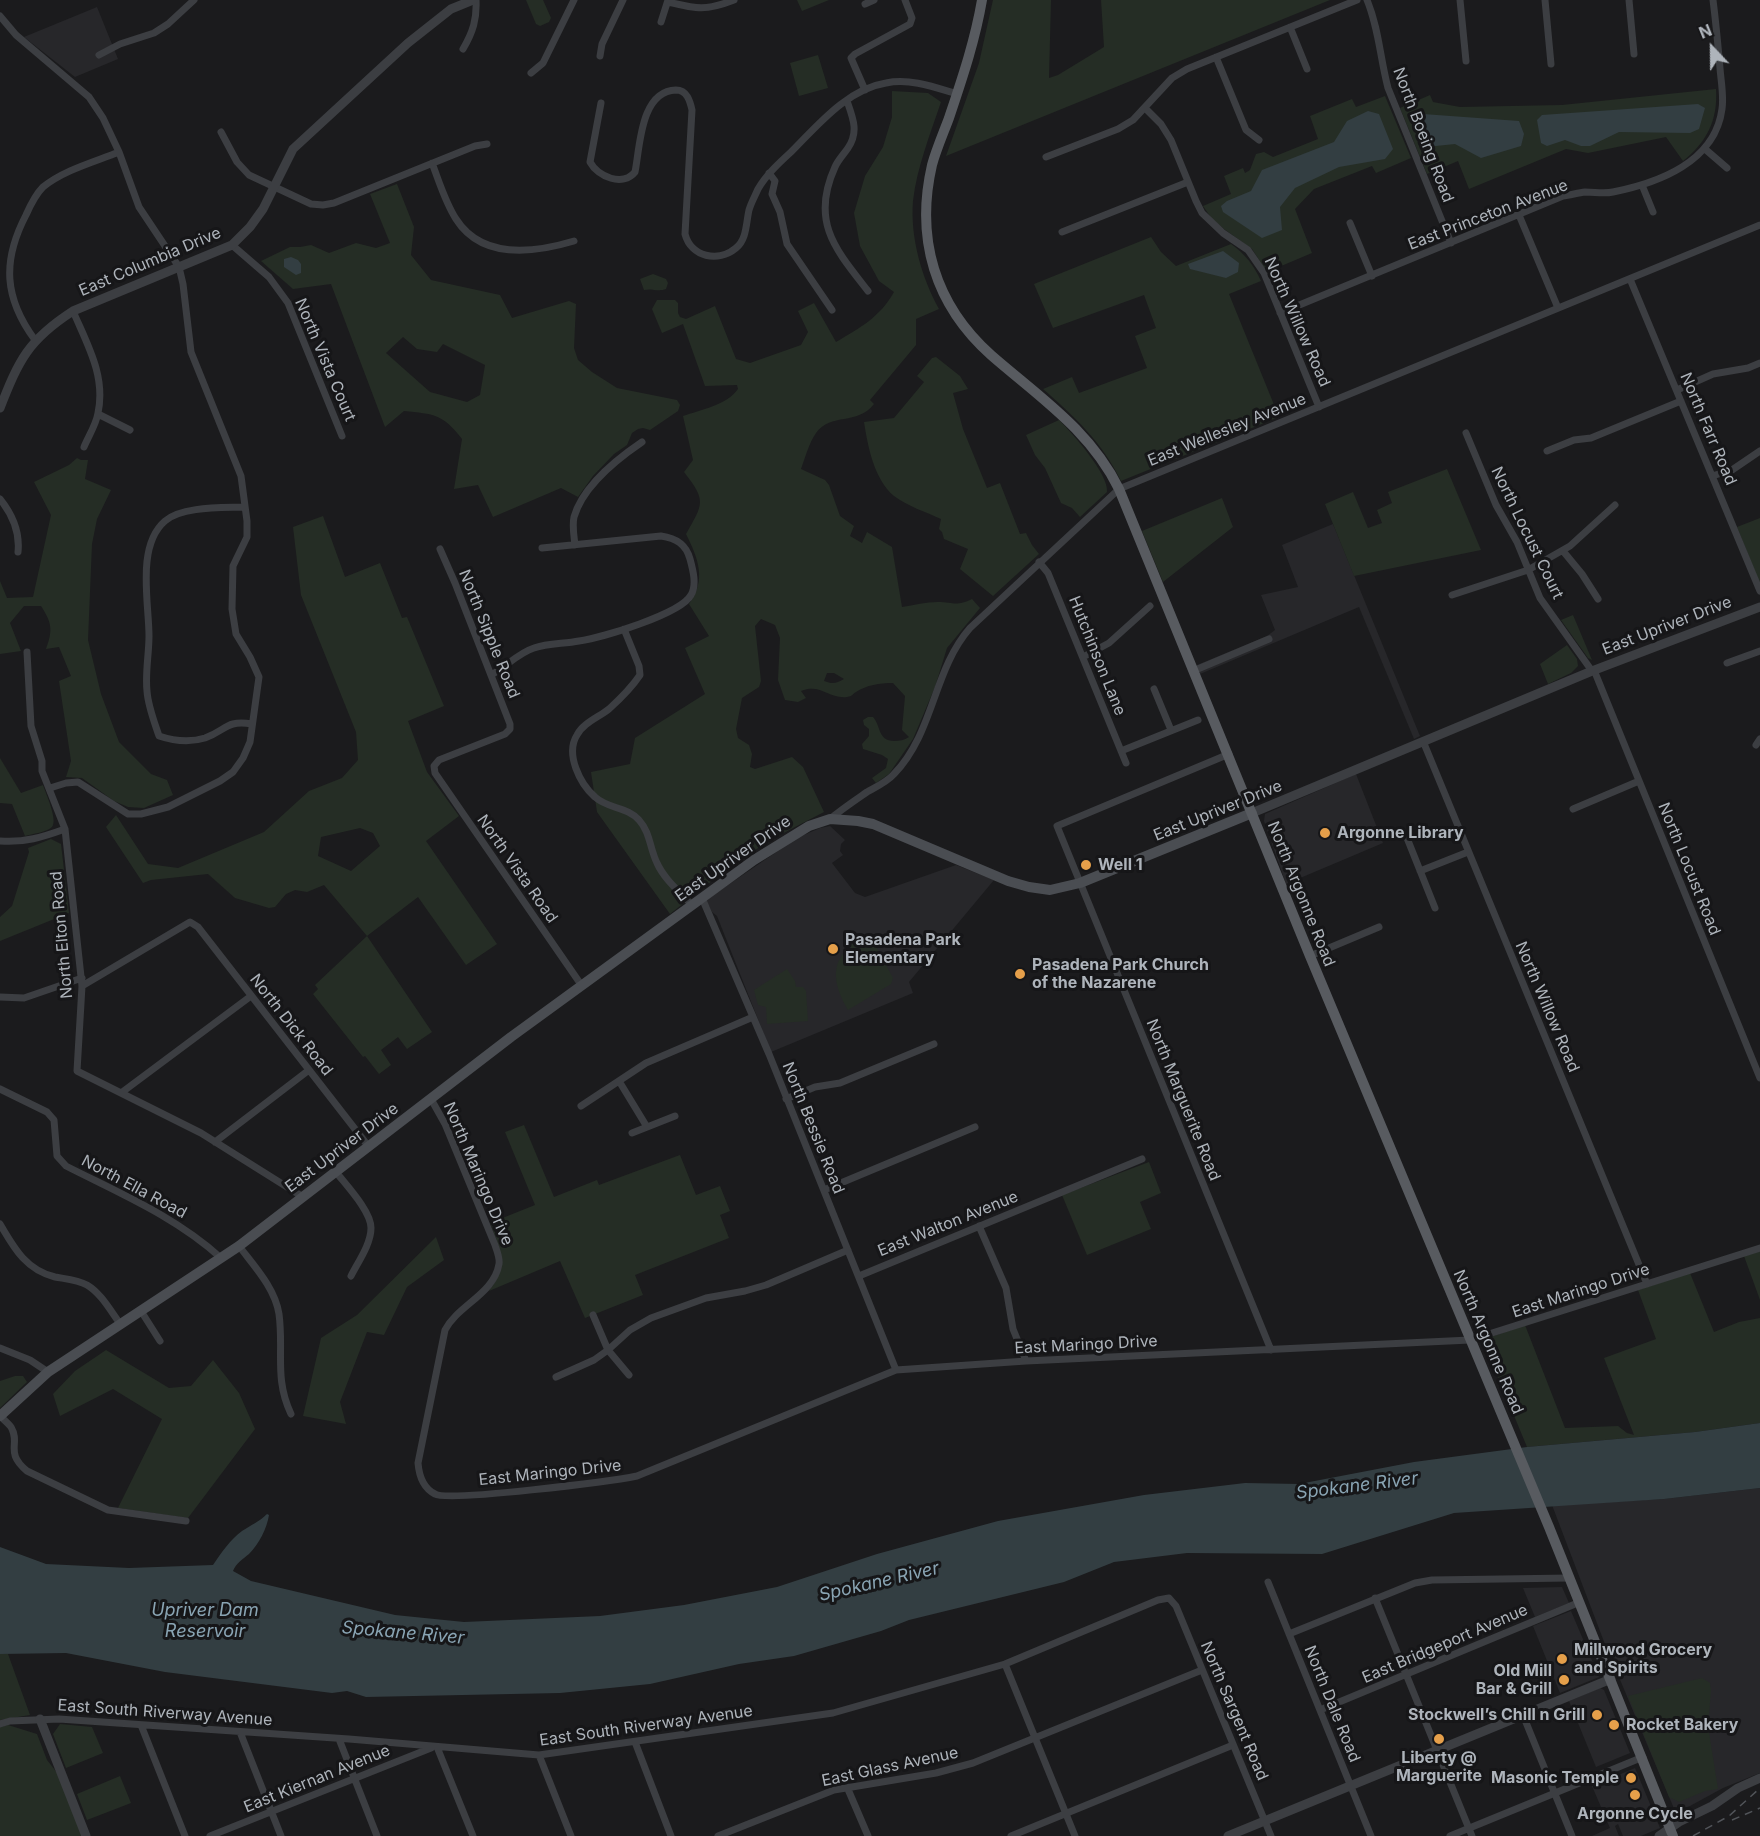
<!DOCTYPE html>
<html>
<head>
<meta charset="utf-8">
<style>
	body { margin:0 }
	#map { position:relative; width:1760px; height:1836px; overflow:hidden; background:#1b1b1d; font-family:Inter,sans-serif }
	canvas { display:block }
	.north { position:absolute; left:1682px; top:18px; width:60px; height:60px; -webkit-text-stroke:4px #161618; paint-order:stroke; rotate:338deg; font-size:16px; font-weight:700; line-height:24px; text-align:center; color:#aeb4bb }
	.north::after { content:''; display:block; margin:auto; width:21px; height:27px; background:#aeb4bb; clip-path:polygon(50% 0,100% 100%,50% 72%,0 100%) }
</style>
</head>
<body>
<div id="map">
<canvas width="1760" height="1836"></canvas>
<div class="north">N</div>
</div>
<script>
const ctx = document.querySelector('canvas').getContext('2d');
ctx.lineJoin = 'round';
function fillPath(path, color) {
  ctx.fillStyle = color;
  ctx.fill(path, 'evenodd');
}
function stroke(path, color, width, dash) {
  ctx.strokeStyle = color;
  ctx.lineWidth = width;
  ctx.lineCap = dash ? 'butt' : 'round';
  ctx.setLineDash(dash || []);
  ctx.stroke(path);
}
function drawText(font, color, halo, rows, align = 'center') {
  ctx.font = font + ' Inter,sans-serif';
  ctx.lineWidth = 6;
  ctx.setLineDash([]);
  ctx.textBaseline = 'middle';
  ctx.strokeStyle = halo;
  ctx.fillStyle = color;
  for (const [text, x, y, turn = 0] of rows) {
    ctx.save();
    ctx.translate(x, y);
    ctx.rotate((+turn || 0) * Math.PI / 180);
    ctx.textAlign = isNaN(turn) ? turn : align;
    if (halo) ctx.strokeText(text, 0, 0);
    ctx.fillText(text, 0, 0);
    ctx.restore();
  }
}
fillPath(new Path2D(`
	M97 7 118 59 75 77 24 37Z
	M1333 524 1420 736 1414 739 1359 607 1200 674 1197 665 1267 636 1275 630 1261 595 1298 587 1282 545Z
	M1356 774 1383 843 1286 884 1264 821 1265 814Z
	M830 826 845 840 841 844 840 851 843 855 832 863 855 893 865 897 956 865 994 880 909 982 913 993 771 1052 717 916 712 912 706 900 797 838 820 828Z
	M1760 1488V1773L1723 1788 1690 1806 1675 1811 1603 1639 1552 1505 1664 1499Z
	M1562 1587 1569 1603 1535 1617 1523 1588Z
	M1571 1611 1599 1677 1560 1693 1533 1626Z
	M1600 1688 1604 1690 1630 1753 1596 1767 1569 1701Z
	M1635 1768 1660 1828 1641 1836H1623L1618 1824 1615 1826 1619 1836H1592L1610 1828 1592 1786Z`), '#27272a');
fillPath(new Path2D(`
	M526 0H543L551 18 549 22 540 26 536 24Z
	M797 0H829L802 11Z
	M993 0H1051L1049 78 1058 75 1104 47 1101 0H1330L946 156 979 63Z
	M818 55 828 88 799 96 790 63Z
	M1716 89C1718 120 1707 142 1683 161L1666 137 1588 153 1566 149 1469 189 1458 161 1427 174 1400 108 1430 95 1433 102 1460 107 1562 105Z
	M892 91 928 93 941 102C930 135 917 167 913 201 910 238 922 278 939 309L916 319V345L870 400 874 404C857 426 831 412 816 433 809 443 805 458 801 469L825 480 829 485 840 516 854 526 850 536 862 543 867 532 892 547 902 607C914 605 926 602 938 602 953 602 956 607 972 599L980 608 947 648 935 687 913 739 889 774 876 783 872 778 886 768 888 759 882 755 863 749 862 744 869 736V729L864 725 863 720 868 717H873C881 726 878 741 894 741 900 741 904 740 909 737L902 730 905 696 893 683C879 683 867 685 856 692 851 695 853 696 847 697 828 699 821 683 801 691L806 698 798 702 785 700 778 680 780 638 775 625 761 619 755 626 761 681 759 687 742 698 736 729 738 738 749 745 752 754 750 767 755 769 792 757 803 767 824 812 772 839 732 865 670 914 597 812 591 772 630 764 635 738 705 694 685 648 709 636 689 604C707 580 698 558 686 534 703 504 707 501 684 472L693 460 683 416C700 410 727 405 738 389L737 385 705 386 683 324 662 333 652 309 657 300H675L678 303V313L680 317 686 319 715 306 736 359 750 363 801 345 808 332 798 311 814 303 836 342C860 328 880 317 894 292L879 281 860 246 854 213 865 176 883 147 892 117ZM827 673H834L844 679C836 684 832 684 824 681Z
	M1385 96 1411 158 1376 173 1372 166 1314 189 1295 209 1312 253 1267 272 1252 249 1224 229 1212 219 1203 206 1231 194 1224 176 1243 168 1245 173 1250 170 1256 154 1264 152 1273 157 1318 139 1310 116 1352 99 1356 107Z
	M397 184 414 227 411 255 431 280 500 295 512 318 569 301 576 304 574 348 578 360 592 372 617 388 677 400 680 405 678 411 650 430 643 428 638 429 632 433 627 445 614 454 593 476 578 497 561 488 493 517 478 485 454 489 462 439C443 414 434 414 404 411L385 427 331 284 293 289 261 261 290 247H300L311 245 329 253 356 243 376 248 390 243 370 194ZM403 337 417 349 437 352 443 344 485 365 480 395 467 402 430 392 386 353Z
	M1151 237 1161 252 1176 266 1231 244C1245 254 1254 265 1261 281L1229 294 1279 417 1121 481C1103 443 1074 416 1043 389L1072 377 1079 393 1147 368 1135 336 1156 328 1144 295 1053 328 1034 284Z
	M653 274 666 279 668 283 666 289C658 292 652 288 644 290L640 279Z
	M936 357 960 376 968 389 953 393 963 429 987 488 1000 483 1020 534 1026 533 1032 545 1039 554 993 596 960 569 968 549 944 539 942 532 939 529 941 519C926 512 907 506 894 496 874 479 868 447 864 422L894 418 924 382 917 376 932 358Z
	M1059 420C1072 433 1109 474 1107 492L1080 517 1072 508 1061 503 1045 468 1035 455 1026 435Z
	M77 458 81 460H88L85 479 111 490 97 519 92 544 88 640 101 694 119 742 151 774 167 780 173 795 144 808 128 807 114 801 82 778 66 777 71 761 59 681 71 676 59 647 46 649C53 630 52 623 41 606H24L10 623 21 651 0 654V581L7 598 33 597 51 515 34 482 69 465Z
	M1447 469 1481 550 1354 576 1325 504 1353 492 1368 528 1382 523 1377 510 1392 503 1388 492Z
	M1222 498 1233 527 1163 582 1142 531Z
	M323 516 345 577 380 563 402 618 407 617 444 706 408 721 427 772 459 816 426 841 497 944 466 965 418 897 367 936 432 1032 407 1049 398 1037 381 1050 391 1065 379 1074 365 1056 363 1057 313 994 318 989 315 985 367 936 324 885 307 892 295 890 286 894 275 907 269 908 235 898 208 874 151 880 143 883 106 827 116 815 148 864 178 868 264 832 309 791 342 778 358 760 356 732 301 595 293 527ZM360 828 373 833 380 846 351 871 318 856 321 837Z
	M1760 518V584L1737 527Z
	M1573 615 1592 660 1588 658 1561 620Z
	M1567 645 1577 659 1578 666 1571 673 1548 684 1540 664Z
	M0 754V758L21 793 43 785C46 794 58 820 52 827 47 832 32 834 25 836L12 804 0 803Z
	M51 839 61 844 69 913 0 941V917L12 906 29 852 28 848Z
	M869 933 893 978 891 984 848 1010C827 974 833 953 869 933Z
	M787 969 795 981 796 987H803L806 991 808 1021 767 1024 766 1007 758 1005 754 990Z
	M524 1125 554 1197 597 1180 599 1185 680 1155 696 1195 720 1186 730 1211 720 1215 729 1238 635 1275 643 1295 585 1318 560 1261 489 1291C509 1264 501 1252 490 1223L535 1205 505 1132Z
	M1149 1162 1161 1193 1140 1202 1151 1229 1087 1255 1062 1195Z
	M436 1237 444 1260 407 1287 384 1335 367 1332 340 1402 346 1424 303 1416 321 1338 357 1315Z
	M1760 1251V1300L1744 1256Z
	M1690 1273 1714 1332 1739 1322 1760 1318V1423L1695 1432 1527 1447 1486 1348 1488 1338 1525 1325 1565 1428 1618 1426 1627 1433 1634 1435 1604 1358 1656 1339 1638 1290Z
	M106 1350 169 1388 191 1386 213 1360 239 1393 255 1429 188 1518 118 1508 162 1419 113 1389 60 1416 53 1394 75 1371Z
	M15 1376H23L27 1382 0 1408V1381Z
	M0 1654H8L30 1715 0 1720Z
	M1702 1678 1710 1683 1711 1691 1708 1726 1718 1789 1705 1791 1679 1802 1669 1797 1628 1696Z
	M60 1724 92 1727 103 1753 66 1768 53 1734Z
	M8 1725 37 1734 47 1760 58 1774 83 1836H0V1727Z
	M120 1776 131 1803 87 1820 77 1794Z`), '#252d25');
fillPath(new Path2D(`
	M1698 104 1705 108 1699 129 1690 133 1619 132 1590 146H1581L1565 140 1547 146 1541 143 1537 120 1542 115Z
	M1368 111 1379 114 1393 149 1385 159 1339 167 1295 188 1280 207 1282 230 1262 238 1223 212 1221 206 1227 201 1251 191 1262 170 1334 142 1347 121Z
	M1423 114 1519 121 1524 134 1521 146 1481 158 1455 144 1426 147 1421 142 1412 121Z
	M1223 251 1239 263 1238 272 1226 278 1190 269 1188 264Z
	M291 257 298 260 301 264V273L296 275 284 267V259Z
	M1760 1423V1488L1664 1499 1454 1513 1322 1554 1187 1553 1114 1562 1064 1582 909 1620 881 1631 794 1656 739 1664 650 1684 560 1693 366 1697 347 1691 332 1693 165 1672 66 1653 0 1654V1547L46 1564 129 1568 213 1565C221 1553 231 1539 242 1531 251 1525 259 1522 267 1514L269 1515C267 1528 259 1544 249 1554 243 1559 236 1563 233 1571L251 1581 395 1615 464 1622 600 1616 684 1605 777 1587 877 1554 998 1521 1144 1495 1245 1483 1299 1484 1414 1462 1527 1447 1695 1432Z`), '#333e42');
stroke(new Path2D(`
	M1367 0C1379 29 1380 58 1388 88L1451 243
	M1460 0 1466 61
	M1545 0 1551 64
	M1629 0 1634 54
	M668 2C697 9 706 11 734 0
	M865 4 874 0
	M0 16 16 35 89 97 103 118 119 152 139 207 179 267 183 284 191 352 241 476 247 521V537L233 566 232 609 236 634 250 657 259 677 250 742 243 758 233 772 220 781 168 807 141 814H128L78 782 66 783 50 788
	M661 22 668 0
	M1290 27 1307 69
	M463 49C473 32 477 19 476 0
	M99 55 120 44 154 33 168 24 194 0
	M600 56 602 44 623 0
	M1216 57 1246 130 1259 140
	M531 73 543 63 574 0
	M865 90 851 58 855 54 910 24 912 18 905 0
	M847 101C853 118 859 132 848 148 844 154 838 160 835 167 810 222 836 250 868 291
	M601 103 590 162C598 177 623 187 635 172 640 148 640 91 676 90 687 90 690 101 692 110L685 234C691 257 718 263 736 248 747 239 746 223 749 210 751 203 755 196 758 189 766 175 779 163 791 152 817 126 847 89 886 83 910 78 934 87 957 94
	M1145 108 1161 124 1171 140 1196 201 1202 213 1223 233 1248 250 1264 273 1319 407
	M221 132 237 162 249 175 311 204 323 205 334 203 475 146 487 144
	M1705 149 1727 168
	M1046 157 1118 129 1133 120 1172 78 1187 69 1357 0
	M432 163C439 181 445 202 456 219 482 260 534 253 574 241
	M769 173 775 181 772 194 780 212 787 244 832 310
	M1642 185 1653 212
	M1519 215 1558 308
	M1350 223 1372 276
	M1062 232 1188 182
	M232 245 269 277 288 303 342 436
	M1630 279 1760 591
	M73 311C87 344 106 376 98 413 96 425 88 437 84 447
	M1280 313 1563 196C1570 195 1578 193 1585 192 1595 192 1604 194 1613 192 1658 183 1715 162 1722 109 1724 96 1721 82 1720 68 1718 46 1716 23 1713 0
	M35 340C4 298 2 261 26 215 30 206 36 194 43 187 64 170 94 162 119 152
	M1677 390 1713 374 1748 368 1760 363
	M98 414 130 430
	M1466 433 1496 505 1517 542 1540 598 1592 671
	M1547 451 1574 440 1591 438 1681 401
	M1712 476 1732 470 1760 451
	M0 499C12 514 20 533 18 552
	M245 507C223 508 182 506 165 521 136 546 149 603 149 636 149 654 145 673 147 691 148 706 154 721 159 736 174 741 189 743 205 738 227 730 225 720 252 724
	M575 545C574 536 572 526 574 517 583 486 617 459 642 442
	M440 549 455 583 510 724V729L505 734 439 760 434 766 435 773 582 986
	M1563 551 1582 574 1598 599
	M1039 562 1048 573 1126 763
	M1452 595 1528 570 1570 546 1615 505
	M624 629 639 666 640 675C632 687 620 699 609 709 599 717 583 723 577 735 565 754 580 784 595 797 608 809 628 807 639 820 650 832 650 849 657 863 664 879 680 892 692 905
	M27 652 31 726 42 761V771L65 829 82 986 77 1071 201 1133 303 1197
	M1083 657 1109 643 1150 606
	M1727 663 1760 651
	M1594 670 1760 1078
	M1193 671 1269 639
	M491 675C506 667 518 653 534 648 548 643 564 644 579 641 601 638 681 614 691 595 697 585 693 570 690 559 686 544 676 538 661 536L542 548
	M1154 689 1171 730
	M1423 741 1647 1284
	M1756 745 1760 739
	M1121 751 1198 720
	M1229 754 1057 826 1271 1350
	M1573 809 1639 781
	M830 819C842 809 854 801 867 792 876 787 887 782 894 774 934 733 933 670 970 628L1119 489 1760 225
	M1407 838 1435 908
	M0 841C24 843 43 837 65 829
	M1420 871 1468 852
	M702 898 769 1054 896 1370
	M1310 956 1379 927
	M82 986 190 922 198 927 369 1147
	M0 997 24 998 82 978
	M619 1081 647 1127
	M0 1089 47 1112 54 1120 57 1156 66 1166C121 1194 176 1217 221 1258
	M121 1093 251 996
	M431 1099 445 1124 495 1245C497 1251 500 1258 499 1264 494 1294 458 1305 445 1330L418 1463C419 1475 423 1488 435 1494 448 1502 613 1481 637 1476L896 1370 1026 1361 1470 1340 1760 1248
	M786 1099 815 1087 840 1083 934 1044
	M581 1106 646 1063 753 1017
	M632 1133 675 1116
	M215 1142 309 1070
	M336 1172C346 1185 371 1211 371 1228 371 1244 358 1262 351 1276
	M824 1190 975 1127
	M0 1224C14 1248 26 1270 55 1277 66 1279 78 1280 87 1285 102 1294 111 1312 121 1325
	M979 1226 1006 1288 1013 1329 1026 1361
	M239 1246C254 1266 275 1288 279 1314 284 1351 274 1378 291 1414
	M859 1276 1142 1159
	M141 1311 160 1341
	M593 1315 608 1350 629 1375
	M0 1348 30 1360 48 1372
	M556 1377 594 1360 608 1350 630 1330 651 1318 706 1298 745 1291 766 1285 848 1250
	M0 1416C3 1419 8 1423 11 1427 21 1444 4 1452 27 1471L108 1510 186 1521
	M1268 1582 1371 1836
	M1375 1598 1472 1836
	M1289 1634 1415 1583 1432 1580 1570 1578
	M1005 1664 1075 1836
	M1320 1710 1580 1602
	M1523 1715 1572 1836
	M0 1724 10 1721 59 1719 349 1739 539 1755 833 1713 1005 1664 1158 1600 1169 1598 1176 1606 1271 1836
	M141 1725 185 1836
	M240 1732 281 1836
	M339 1739 377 1836
	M635 1742 671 1836
	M437 1747 473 1836
	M539 1755 571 1836
	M847 1787 868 1836
	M210 1836 431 1748
	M718 1836 834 1790 936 1773 973 1763 1202 1670
	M1011 1836 1233 1745
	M1450 1836 1643 1757`), '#3c3e42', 7);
stroke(new Path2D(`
	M0 408C19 360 28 340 73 311L232 245 250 227 263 209 293 149 408 43 451 9 473 0
	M1252 813 1592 671 1760 607
	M40 1719 86 1836
	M1228 1836 1611 1679
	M1659 1836 1679 1822 1712 1806 1738 1788 1760 1778`), '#3c3e42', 9);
stroke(new Path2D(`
	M0 1416 48 1372 239 1246 511 1037 754 860 809 826 830 819 858 821 873 824 1008 881 1029 887 1050 890 1080 883 1252 813`), '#4a4d52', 10);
stroke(new Path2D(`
	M982 0C975 41 962 79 949 118 943 134 936 150 932 165 915 239 935 305 991 355 1039 397 1090 430 1119 489L1310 956 1549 1527 1673 1836`), '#585b60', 10);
stroke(new Path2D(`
	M1732 1820 1760 1808
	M1693 1836 1729 1816 1760 1788`), '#515459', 1.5, [8, 6]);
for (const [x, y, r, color] of [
	[1325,833,6,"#e59f4a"],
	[1086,865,6,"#e59f4a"],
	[833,949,6,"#e59f4a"],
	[1020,974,6,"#e59f4a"],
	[1562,1659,6,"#e59f4a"],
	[1564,1680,6,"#e59f4a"],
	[1597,1715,6,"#e59f4a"],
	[1614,1725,6,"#e59f4a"],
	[1439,1739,6,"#e59f4a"],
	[1631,1778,6,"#e59f4a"],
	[1635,1795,6,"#e59f4a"]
]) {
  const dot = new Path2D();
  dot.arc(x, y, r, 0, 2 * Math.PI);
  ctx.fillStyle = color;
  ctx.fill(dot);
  stroke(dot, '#161618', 2);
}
drawText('16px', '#aeb4bb', '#161618', [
	["North Boeing Road",1423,135,69],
	["East Princeton Avenue",1488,215,-21],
	["East Columbia Drive",150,262,-23],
	["North Willow Road",1297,322,66],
	["North Vista Court",325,360,67],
	["North Farr Road",1708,429,67],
	["East Wellesley Avenue",1227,430,-22],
	["North Locust Court",1527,533,64],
	["East Upriver Drive",1667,626,-21],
	["North Sipple Road",489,634,68],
	["Hutchinson Lane",1097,656,68],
	["East Upriver Drive",1218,811,-22],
	["East Upriver Drive",733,859,-35],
	["North Vista Road",517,869,55],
	["North Locust Road",1689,869,68],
	["North Argonne Road",1301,894,68],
	["North Elton Road",62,935,-95],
	["North Willow Road",1547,1007,67],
	["North Dick Road",291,1025,52],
	["North Marguerite Road",1183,1100,68],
	["North Bessie Road",813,1128,68],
	["East Upriver Drive",342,1148,-37],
	["North Maringo Drive",478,1174,67],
	["North Ella Road",134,1187,28],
	["East Walton Avenue",948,1224,-22],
	["East Maringo Drive",1581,1291,-18],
	["North Argonne Road",1488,1342,67],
	["East Maringo Drive",1086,1345,-3],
	["East Maringo Drive",550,1473,-6],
	["East Bridgeport Avenue",1445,1644,-23],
	["North Dale Road",1332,1704,68],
	["North Sargent Road",1234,1711,67],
	["East South Riverway Avenue",165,1713,4],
	["East South Riverway Avenue",646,1726,-8],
	["East Glass Avenue",890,1767,-12],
	["East Kiernan Avenue",317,1779,-22]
]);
drawText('bold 16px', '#aeb4bb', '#161618', [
	["Argonne Library",1337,833],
	["Well 1",1098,865],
	["Pasadena Park",845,940],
	["Elementary",845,958],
	["Pasadena Park Church",1032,965],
	["of the Nazarene",1032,983],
	["Millwood Grocery",1574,1650],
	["and Spirits",1574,1668],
	["Old Mill",1552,1671,"right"],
	["Bar & Grill",1552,1689,"right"],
	["Stockwell’s Chill n Grill",1585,1715,"right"],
	["Rocket Bakery",1626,1725],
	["Liberty @",1439,1758,"center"],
	["Marguerite",1439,1776,"center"],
	["Masonic Temple",1619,1778,"right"],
	["Argonne Cycle",1635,1814,"center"]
], 'left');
drawText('italic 18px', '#89a4b3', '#161618', [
	["Spokane River",1357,1486,-7],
	["Spokane River",879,1582,-13],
	["Upriver Dam",205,1611],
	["Reservoir",205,1632],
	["Spokane River",403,1633,5]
]);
</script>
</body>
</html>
